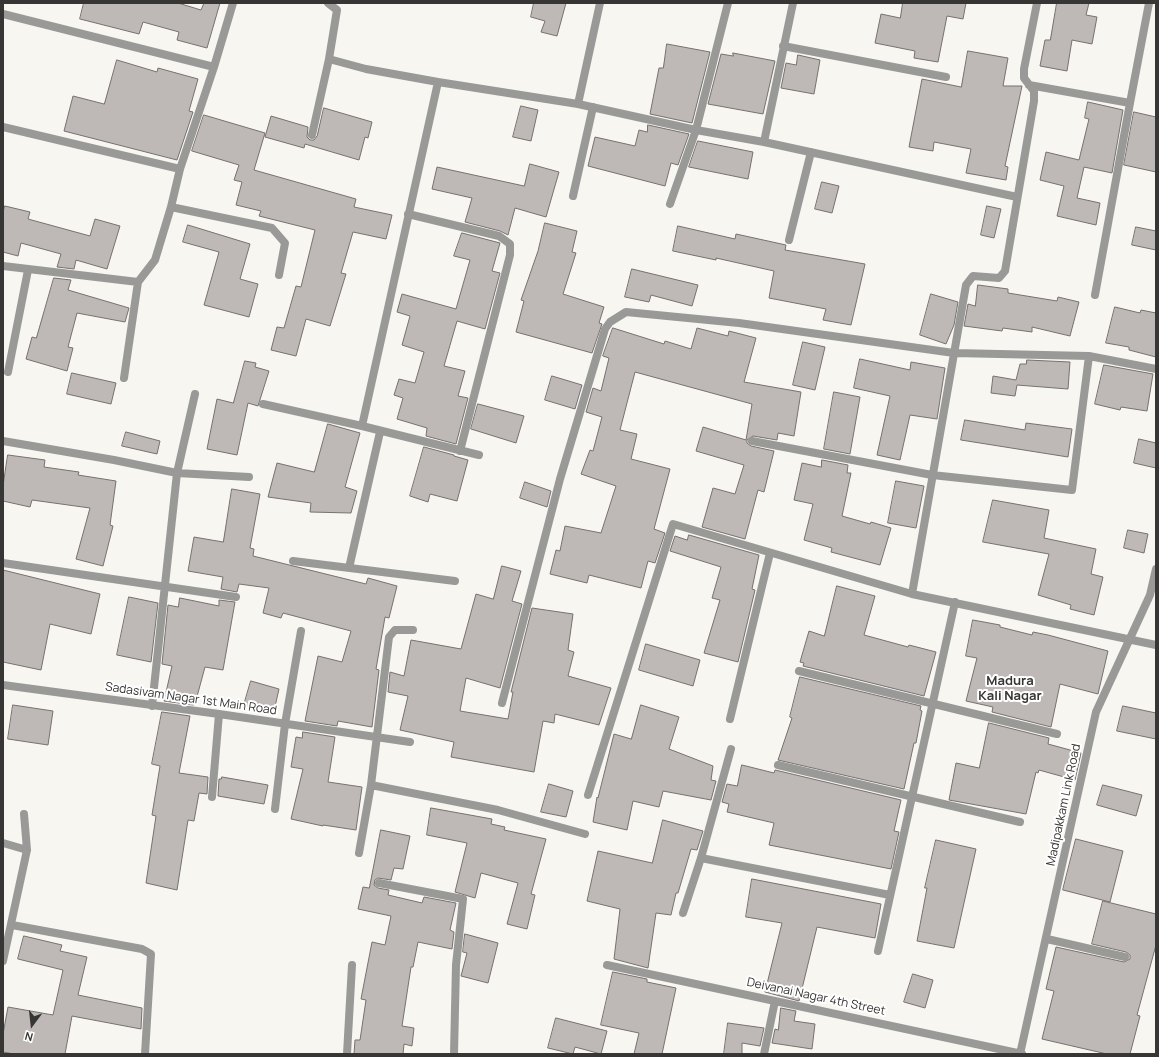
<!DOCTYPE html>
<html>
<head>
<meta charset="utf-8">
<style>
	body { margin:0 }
	#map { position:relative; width:1159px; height:1057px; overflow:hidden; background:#f8f6f1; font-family:Manrope,sans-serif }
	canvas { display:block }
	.frame { position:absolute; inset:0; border:4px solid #373634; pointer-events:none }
	.north { position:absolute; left:12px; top:1005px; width:40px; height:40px; -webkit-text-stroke:3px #fff; paint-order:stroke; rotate:195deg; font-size:11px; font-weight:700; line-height:16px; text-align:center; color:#373634 }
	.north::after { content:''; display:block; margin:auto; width:14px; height:18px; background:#373634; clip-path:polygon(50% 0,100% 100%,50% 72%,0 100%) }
</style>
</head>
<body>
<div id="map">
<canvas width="1159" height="1057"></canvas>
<div class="frame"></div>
<div class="north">N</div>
</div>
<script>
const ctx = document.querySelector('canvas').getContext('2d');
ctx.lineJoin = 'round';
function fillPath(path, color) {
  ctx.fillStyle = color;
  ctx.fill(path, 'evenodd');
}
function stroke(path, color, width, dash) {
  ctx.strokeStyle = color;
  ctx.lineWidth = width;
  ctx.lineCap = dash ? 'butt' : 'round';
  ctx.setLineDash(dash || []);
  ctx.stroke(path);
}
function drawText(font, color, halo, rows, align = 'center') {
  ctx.font = font + ' Manrope,sans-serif';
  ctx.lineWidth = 4;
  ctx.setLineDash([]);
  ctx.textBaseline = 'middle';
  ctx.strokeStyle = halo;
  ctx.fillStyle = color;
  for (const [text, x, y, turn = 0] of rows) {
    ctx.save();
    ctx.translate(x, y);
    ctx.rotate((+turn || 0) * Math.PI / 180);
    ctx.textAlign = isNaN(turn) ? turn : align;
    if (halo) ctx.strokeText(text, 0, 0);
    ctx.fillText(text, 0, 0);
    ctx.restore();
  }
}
const building = new Path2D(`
	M84 3H178L201 10 204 3H220L207 48 177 40 179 32 143 22 139 34 80 19Z
	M534 3H566L557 36 541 32 545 21 531 17Z
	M903 3H966L963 19 947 16 938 62 914 58 915 51 875 43 881 14 900 18Z
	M1057 3H1089L1086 15 1097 17 1092 44 1072 40 1067 71 1040 66 1045 40H1050Z
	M667 44 710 52 692 123 650 114 659 68H663Z
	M968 51 1008 58 1003 86H1022L1005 166 1008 167 1006 180 966 173 971 149 934 142 933 151 909 147 922 79 961 87Z
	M733 53 775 61 763 114 708 104 721 54 733 56Z
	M798 55 820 60 814 94 781 88 786 63 796 65Z
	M117 60 157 72 158 68 198 79 189 111 193 112 177 160 64 131 73 96 104 104Z
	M1088 102 1123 110 1112 173 1084 167 1077 198 1100 203 1096 225 1057 216 1064 186 1040 180 1046 152 1079 160 1089 119 1085 118Z
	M521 106 538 110 531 141 513 137Z
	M324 108 372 122 368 138 365 137 359 160 305 144 304 148 265 137 271 116 308 127 307 137 310 140H314L317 136Z
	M1134 112 1156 117V172L1124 165Z
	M204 115 265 133 254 170 356 199 354 207 392 215 386 239 353 232 341 273 346 274 330 326 306 319 296 356 271 350 277 327 284 328 296 286 301 287 315 230 259 216 261 211 236 205 242 182 234 180 239 165 192 151Z
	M648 125 689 134 678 165 671 163 665 186 588 166 595 137 635 146 639 130 647 132Z
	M698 141 753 152 748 179 689 167Z
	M530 164 559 172 546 217 515 208 508 235 500 231 465 222 472 198 432 189 437 167 524 186Z
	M822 182 839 186 832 213 815 209Z
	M5 206 30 212 28 219 90 236 95 219 120 226 107 269 76 260 74 269 57 267 61 254 21 243 18 256 3 252V213Z
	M987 206 1001 209 994 238 981 235Z
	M545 223 577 231 572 252 576 253 563 294 604 307 599 323 602 324 592 353 516 332 524 301 521 300 538 251Z
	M188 225 250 244 240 279 258 284 249 317 204 305 219 252 183 242Z
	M678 226 735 239 736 234 786 245 785 250 865 264 851 325 823 320 826 309 769 298 774 271 716 258V260L673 251Z
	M1136 227 1156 231V250L1132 245Z
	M462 233 500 243 492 271 500 273 485 329 457 321 444 366 465 371 458 396 468 398 456 444 426 436 427 428 397 419 403 398 394 395 399 379 415 383 424 352 402 345 410 316 397 312 402 294 456 309 470 260 454 256Z
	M632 269 698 285 692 306 651 295 649 302 625 297Z
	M54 278 71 280 68 290 129 308 125 322 77 313 68 347 73 348 67 371 26 359 32 337 36 338Z
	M978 285 1008 289V293L1057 301 1058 297 1079 302 1070 336 1032 327V332L1003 328 1002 331 964 326 968 304 975 306Z
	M931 294 958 302 954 325 946 344 920 335Z
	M1115 307 1140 313 1141 310 1156 313V357L1129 350V347L1106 343Z
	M613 328 664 344 665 341 691 349 697 328 728 336 729 331 756 338 744 382 801 392 794 436 778 433 777 440 753 436 747 440V443L751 446 774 451 764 492 758 490 745 539 702 527 713 488 735 494 744 465 696 451 703 427 746 440 752 404 635 372 620 430 637 434 631 459 670 469 654 529 665 533 655 563 648 561 641 588 589 575 587 583 550 574 556 550 560 551 565 526 601 533 616 486 581 474 590 450 593 451 602 417 586 412 593 388 601 391 609 358 603 356Z
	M803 342 825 347 815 390 793 385Z
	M860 359 910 370 911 362 945 368 937 419 910 415 900 460 877 455 890 396 854 388Z
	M1027 360 1070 362 1068 389 1017 385 1015 396 991 393 993 376 1016 380 1020 364H1026Z
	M245 361 256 363 255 367 269 371 258 406 248 403 237 455 207 449 217 399 233 403Z
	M1104 365 1153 374 1147 411 1121 407 1120 410 1095 404Z
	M72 373 116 383 111 404 67 394Z
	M552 376 582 385 575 409 545 400Z
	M834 392 860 397 850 454 824 449Z
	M478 404 524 416 516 443 471 429Z
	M965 420 1025 430 1026 423 1072 429 1068 457 961 440Z
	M328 424 360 433 345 487 357 491 351 513 310 512 311 503 268 497 277 463 314 472Z
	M126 432 160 441 157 454 122 446Z
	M1139 439 1156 443V468L1134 463Z
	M424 447 454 455V456L468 460 457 501 430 494 428 502 410 496Z
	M8 455 45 460 44 467 79 472 78 475 116 481 110 525 113 526 103 566 76 559 90 508 32 500 30 507 3 501V486Z
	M822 460 848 465 847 473H851L842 516 870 524 871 522 891 528 880 565 831 552 832 548 804 540 813 504 794 500 802 463 821 467Z
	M896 481 924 486 916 528 888 523Z
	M525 482 551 491 547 507 520 498Z
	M232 489 260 494 250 548 254 549 253 556 366 584 368 578 397 586 389 618 385 617 376 669 379 670 372 727 338 721 337 726 305 721 318 656 342 662 351 631 283 613 281 618 263 613 269 588 239 584 237 592 221 589 223 577 188 571 194 537 223 542Z
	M993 500 1049 510 1044 538 1096 549 1091 574 1103 577 1094 615 1070 609 1071 605 1038 595 1049 554 983 542Z
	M1128 530 1148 534 1144 553 1124 548Z
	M689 535 759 555 752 589 755 590 738 662 704 653 720 600 712 598 721 567 670 551 675 536 687 540Z
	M502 566 521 571 512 601 522 604 500 688 466 678 460 711 508 719 513 692H511L532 608 573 614 568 650 574 652 568 676 611 688 599 725 555 714 554 723 543 721 534 772 451 757 454 742 400 730 408 696 388 692 390 672 404 676 411 640 461 649 476 594 493 599Z
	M3 570 100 594 91 634 50 624 41 670 3 662Z
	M837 586 875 596 864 635 908 647 909 645 936 652 924 696 803 666 804 663 800 662 809 631 824 636Z
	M129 597 158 603 151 662 117 655Z
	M180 598 219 606V600L235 602 223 670 205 667 195 704 193 705 164 701 172 666 162 664 168 605 178 607Z
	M973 620 1000 625V627L1032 635 1033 632 1048 635 1108 651 1098 694 1060 684 1051 727 992 712 993 707 966 701 977 658 966 656Z
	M646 644 700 660 693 686 639 670Z
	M800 677 921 706 920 710 922 711 916 743H914L904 789 778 760 792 718 790 717Z
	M251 681 279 689 274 711 244 705Z
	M13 705 53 711 48 745 8 739Z
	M641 705 679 717 669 749 713 766 711 780 716 781 711 800 663 791 659 807 633 801 627 830 593 822 597 797 598 798 614 734 631 739Z
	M1123 706 1156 713V739L1117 731Z
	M162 712 190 716 179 773 208 777 207 794 199 793 194 821 188 820 177 890 146 883 156 816 152 815 160 766 152 764Z
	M989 723 1049 738 1048 744 1081 753 1075 780 1039 770 1038 773 1036 772 1026 814 949 800 956 763 979 768Z
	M303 732 335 737 328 782 362 787 356 830 323 825V826L291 819 303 769 291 767 296 737 302 738Z
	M742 765 774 773 775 770 901 800 894 831 899 832 891 869 769 845 774 823 727 812 729 804 722 802 727 784 737 786Z
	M222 777 268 785 264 804 218 796 219 779H221Z
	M549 784 573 791 566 817 541 812Z
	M1103 785 1142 795 1136 816 1097 805Z
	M431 808 492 819 491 824 505 827 504 830 546 839 531 894 535 895 527 929 507 924 518 883 481 873 475 898 455 892 467 843 427 835Z
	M663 820 703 831 697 850 691 849 678 893H676L671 915 656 913 648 968 614 959 620 909 587 901 598 851 652 863Z
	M381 830 410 836 403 869 394 868 391 880 378 878 375 880 374 885 378 888 389 890 388 895 422 903 424 897 456 903 450 930 454 932 452 949 418 942 413 967H411L402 1026 414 1028 412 1046 404 1044 403 1054H354L355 1040H360L366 1000 361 999 372 942 385 945 391 916 358 909 363 887 369 888Z
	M1076 839 1123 851 1110 902 1063 890Z
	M936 840 976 849 954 948 917 941 927 888H925Z
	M752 879 881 904 875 938 817 927 799 1001 765 992 782 923 746 917Z
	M1103 901 1156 914V945L1137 1015 1140 1016 1130 1054H1107L1042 1039 1054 991 1046 989 1056 947 1124 962 1130 959V955L1126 952 1092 944Z
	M465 934 498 943 488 983 461 976 467 953 463 952Z
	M24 936 62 945 60 951 87 957 78 995 142 1008 141 1029 72 1016 65 1054H14L3 1052V1034L8 1007 53 1015 63 970 18 959Z
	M613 972 647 979V982L676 988 662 1054H634L639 1033 601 1025Z
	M913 974 933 980 925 1008 904 1002Z
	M781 1008 796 1011 794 1021 815 1024 812 1049 772 1043 775 1029 778 1030Z
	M556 1018 607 1031 601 1054 575 1047 573 1054 548 1048Z
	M728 1023 764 1028 760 1046 742 1043V1054H724Z`);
fillPath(building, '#beb9b7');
stroke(building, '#76716f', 1);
stroke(new Path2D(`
	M328 3 337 10 329 59 366 69 438 82 578 104 696 130 764 142 1017 197
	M3 14 214 67
	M783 46 946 77
	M438 82 362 426 479 455
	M1029 85 1130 103 1149 3
	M578 104 600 3
	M3 127 180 169
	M312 135 329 59
	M764 142 793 3
	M573 196 593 107
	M670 204 696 130 728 3
	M171 207 272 228 285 243 279 275
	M408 214 499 236 510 244V255L460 451
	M789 240 811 152
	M3 266 138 282
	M1095 295 1130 103
	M8 372 28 270
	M124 378 138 282 155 260 171 207 180 169 214 67 233 3
	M263 404 362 426
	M3 441 114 460 177 473 249 477
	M752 441 932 475 1072 490 1089 356
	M293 561 455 581
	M3 563 236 597
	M349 568 380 432
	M912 594 966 285 973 276 999 278 1005 271 1034 101V91L1024 78V69L1037 3
	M799 671 1057 734
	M3 685 219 714 410 742
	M502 703 560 479 605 329 610 322 626 312 739 323 954 353 1089 356 1156 369
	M152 706 177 473 195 394
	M730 719 770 553
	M778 765 1020 822
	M371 785 498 810 585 834
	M588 795 673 524 912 594 1156 645
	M212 797 219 714
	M275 809 285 724 301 631
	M24 814 27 850
	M3 843 27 850 3 961
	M359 853 371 785 389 637 395 630H413
	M701 858 890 895
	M379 883 463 899 456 965 454 1054
	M683 913 701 858 731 749
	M12 925 142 949 151 954 145 1054
	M1047 939 1125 957
	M878 951 955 602
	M607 965 1022 1054
	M347 1054 352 965
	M764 1054 775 1001
	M1020 1054 1096 712 1150 595 1156 569`), '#999997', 8);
drawText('12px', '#373634', '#fff', [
	["Sadasivam Nagar 1st Main Road",191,699,8],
	["Madipakkam Link Road",1064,805,-78],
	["Deivanai Nagar 4th Street",816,997,12]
]);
drawText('bold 13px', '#373634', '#fff', [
	["Madura",1010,681],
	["Kali Nagar",1010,696]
]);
</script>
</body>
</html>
